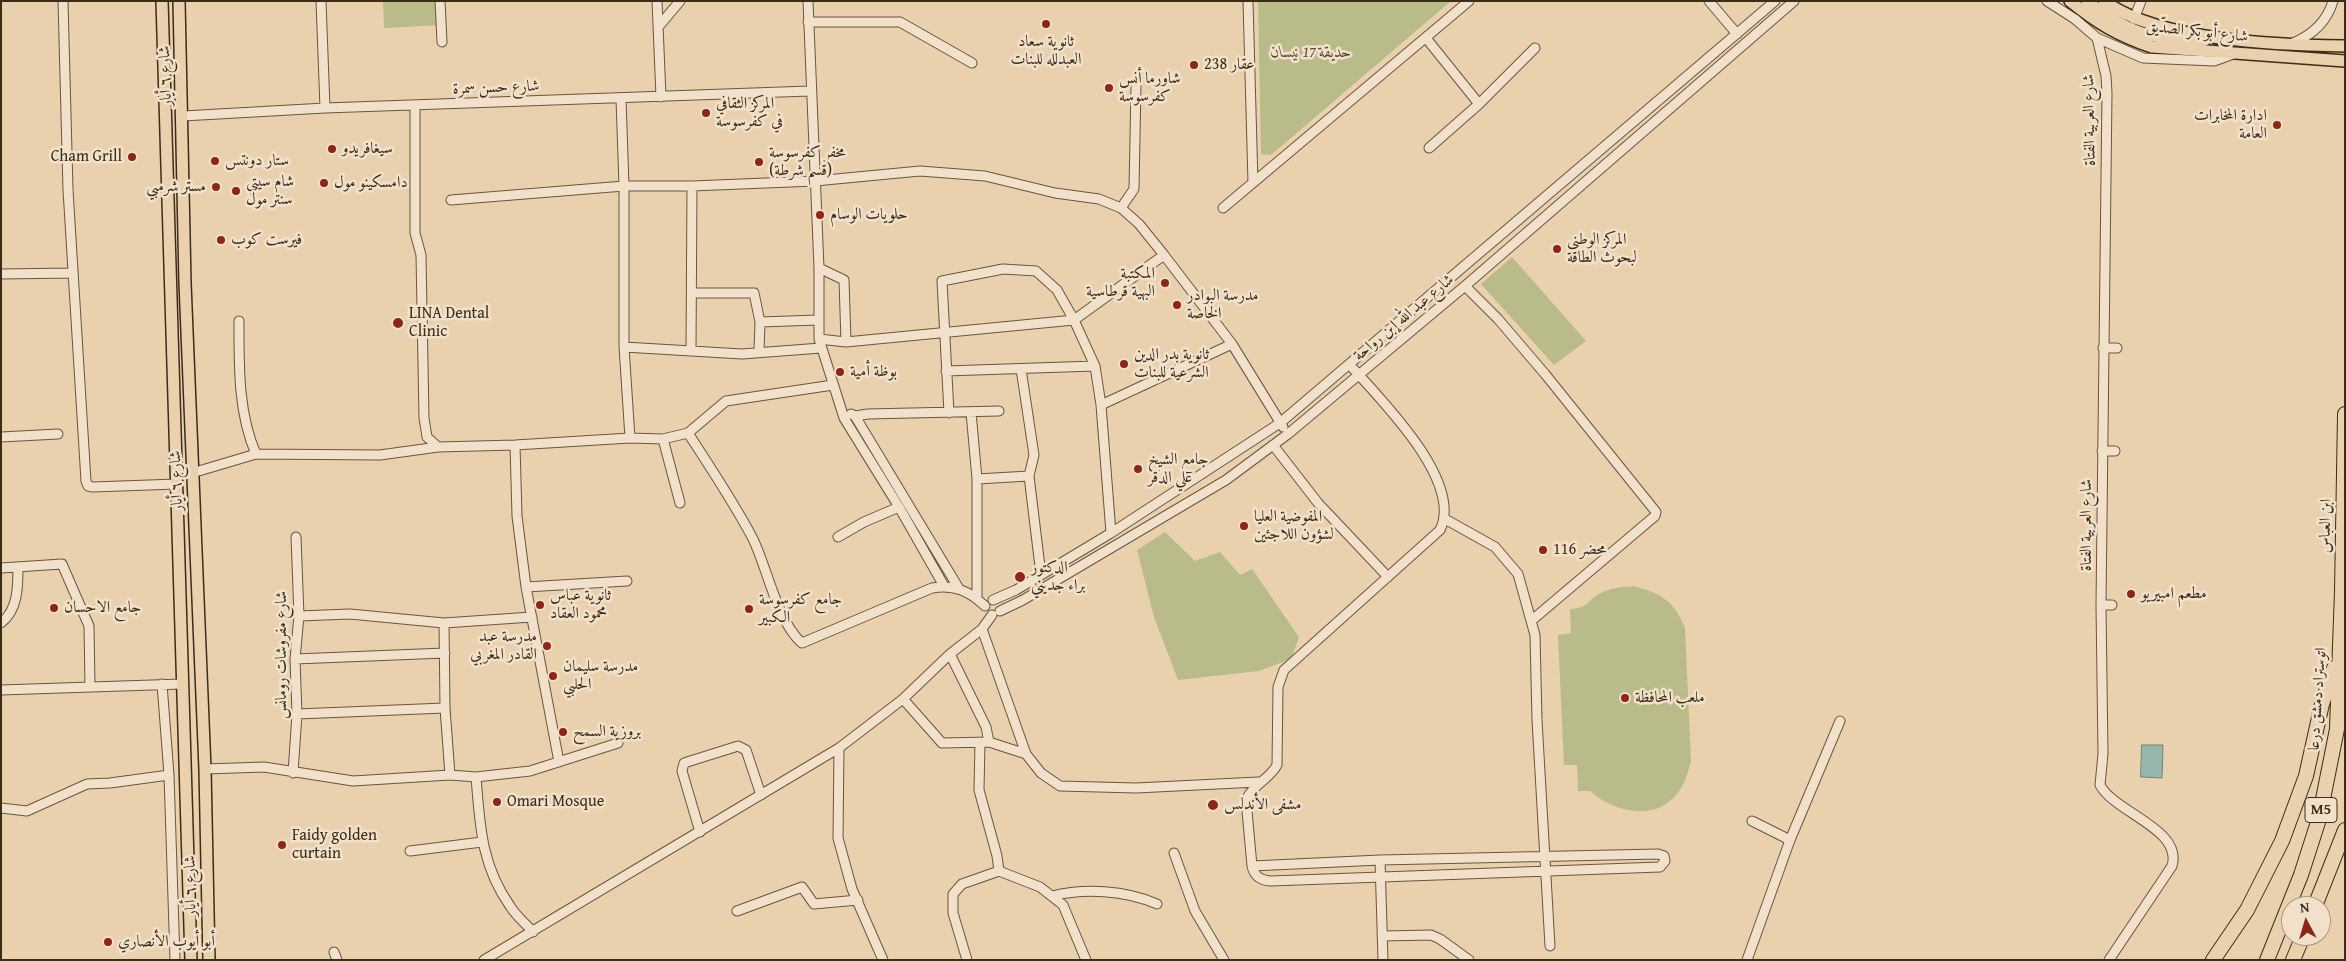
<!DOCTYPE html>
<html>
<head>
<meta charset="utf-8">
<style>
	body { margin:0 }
	#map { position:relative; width:2346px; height:961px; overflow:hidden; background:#ead1ae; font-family:"Gentium Book Plus",serif }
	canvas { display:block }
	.frame { position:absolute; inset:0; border:2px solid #3c2d19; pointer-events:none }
	.north { position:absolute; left:2281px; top:896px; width:50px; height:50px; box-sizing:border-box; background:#f1e1ca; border:1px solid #a99983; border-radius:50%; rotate:354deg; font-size:14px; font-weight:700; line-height:20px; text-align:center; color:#3c2d19 }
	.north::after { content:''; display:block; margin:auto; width:18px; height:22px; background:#8f2418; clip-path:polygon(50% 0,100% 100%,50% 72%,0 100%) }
</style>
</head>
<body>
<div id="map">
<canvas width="2346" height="961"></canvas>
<div class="frame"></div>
<div class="north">N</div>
</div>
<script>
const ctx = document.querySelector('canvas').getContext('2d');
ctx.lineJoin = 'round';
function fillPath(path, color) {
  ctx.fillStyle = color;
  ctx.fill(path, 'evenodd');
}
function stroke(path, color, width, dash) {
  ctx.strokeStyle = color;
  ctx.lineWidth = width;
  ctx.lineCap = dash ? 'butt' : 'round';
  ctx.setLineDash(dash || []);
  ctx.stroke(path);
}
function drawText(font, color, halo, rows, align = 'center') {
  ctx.font = font + ' "Gentium Book Plus",Amiri,serif';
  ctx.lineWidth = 5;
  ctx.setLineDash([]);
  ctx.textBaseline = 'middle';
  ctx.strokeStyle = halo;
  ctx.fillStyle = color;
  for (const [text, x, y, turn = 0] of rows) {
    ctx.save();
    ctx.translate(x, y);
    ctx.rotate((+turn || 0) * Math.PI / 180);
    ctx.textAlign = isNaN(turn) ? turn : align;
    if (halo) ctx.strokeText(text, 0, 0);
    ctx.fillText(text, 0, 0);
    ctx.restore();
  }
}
fillPath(new Path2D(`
	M383 1H440L441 25 384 28Z
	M1258 1H1451L1271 155 1261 154Z
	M1512 257 1586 341 1554 365 1481 284Z
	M1165 532 1195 561 1220 552 1240 575 1252 569 1299 637 1291 659 1259 671 1178 680 1154 617 1137 550Z
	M1633 586C1660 593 1674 600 1685 628L1691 761C1688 773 1685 784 1677 794 1654 822 1614 812 1590 791H1578L1577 765H1564L1558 635 1571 633 1570 609C1591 608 1586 600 1601 593 1611 588 1622 587 1633 586Z`), '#b9bb89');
const water = new Path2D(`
	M2142 745H2163L2162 778 2141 777Z`);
fillPath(water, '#98b7ac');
stroke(water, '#738071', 1);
const minor = new Path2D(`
	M63 1 68 190 86 481 88 486 93 487 177 484
	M321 1 325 108
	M440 1 442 42
	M657 1 661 97
	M808 1 819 268V339L844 418 899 507 944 586
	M1248 1 1253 183
	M1709 1 1737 34
	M2047 1 2075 19 2097 38 2143 58 2214 61 2236 53
	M2134 19 2141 1
	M808 22H900L972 63
	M659 26 680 1
	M1426 38 1479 104
	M2097 38 2106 76 2107 93 2101 605 2103 754 2100 785C2115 813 2183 829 2172 866L2109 960
	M2293 43C2312 35 2327 22 2333 1
	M621 99 624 186V347L630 438
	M415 106V233L421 255 424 418 427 437 438 447
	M183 116 325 108 810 91
	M1429 148 1479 104 1535 48
	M451 200 624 186H692L815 181 920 171 985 176 1055 193 1099 199 1121 208 1139 224 1164 255 1232 344 1283 427
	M1121 208 1134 189 1136 85
	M1223 208 1469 1
	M819 268 844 280 846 342
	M1 274 73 273
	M1465 286 1498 319 1545 374 1656 512 1655 516 1531 621
	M692 293H754L760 322 759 351
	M239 321C239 366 238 413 256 454
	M760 322 818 320
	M819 339 846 342 1074 320 1164 255
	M624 347 742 354 821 348
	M2103 348H2117
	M691 351 692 186
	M1021 369 1034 455 1029 476 1041 575
	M946 371 1095 366
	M1101 405 1232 344
	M971 412 977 479V599
	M949 413 942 281 1003 269 1036 271 1057 290 1074 320 1095 366 1101 405 1111 533
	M851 414 855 416 868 414 999 411
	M855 416 958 587
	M688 433C710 467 733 501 752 537 767 566 777 622 802 643L932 588C954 584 969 591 985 606
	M1 437 58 434
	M663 439 680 503
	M515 445 517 516 526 587 559 762
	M1273 445 1318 503 1388 577
	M2102 451H2115
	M192 473 256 454 380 455 438 447 515 445 630 438 663 439 688 433 726 401 833 385
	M977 479 1029 476
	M1445 519 1495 547 1518 574 1535 635 1537 720 1550 946
	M838 537 864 522 899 507
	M1 568 62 564 89 626 90 686
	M526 587 627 581
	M993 600 1016 590 1111 533 1280 423 1775 1
	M2101 605H2112
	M1000 611 1023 600 1226 480 1288 434 1465 286 1794 1
	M299 616 350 614 444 623 532 617
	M1 623C18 610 18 587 18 567
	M444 623 445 708 450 775
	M982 629 1026 754 1041 773 1060 786 1136 788 1258 782
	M950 654 986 727 989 742
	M295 659 445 653
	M162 684 169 775 175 960
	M1 690 182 684
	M903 699 942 743 989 742 1026 754
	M297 714 445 708
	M980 742 979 790 997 856 999 871
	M839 748 838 838 852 889 883 960
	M205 769 264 767 353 781 450 775 476 777 530 771 618 743
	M293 773 297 714 295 659 299 616 296 537
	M476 777C480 825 481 865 510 906 516 916 526 924 533 932
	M1 808 27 811 87 784 110 783 169 775
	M1752 821 1790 840
	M700 832 682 771 684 763 738 746 746 750 761 795
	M410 851 482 842
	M1174 853 1195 911 1224 960
	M1380 860 1383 960
	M1252 866 1380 860 1658 854 1664 856 1665 861 1660 867 1270 881C1260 880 1254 876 1252 866L1246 800C1254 783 1269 780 1277 765L1278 687 1284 670 1440 530C1464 481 1380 399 1349 364
	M1052 896C1084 888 1125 890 1157 904
	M737 911 802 887 814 904 858 900
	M1382 936 1431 935 1440 939 1469 960
	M334 952 337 960
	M484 960 839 748 903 699 950 654 982 629 992 615
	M967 960 953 913V894L962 884 999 871 1040 887 1063 905 1086 960
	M1747 960 1790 840 1840 721`);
const major = new Path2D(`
	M162 1 191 960
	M179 1 185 283 205 769 209 960
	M2070 1C2097 23 2119 36 2152 47L2345 61
	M2087 1C2126 33 2155 41 2205 40
	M2104 1C2158 41 2278 45 2345 46`);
const highway = new Path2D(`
	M2315 906 2345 830
	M2213 960 2247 910 2282 841 2306 776 2322 704 2334 668
	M2267 960 2301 875 2319 819 2337 729 2342 591 2345 414
	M2293 960 2303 936`);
stroke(minor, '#68563e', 11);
stroke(major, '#3c2d19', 14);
stroke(highway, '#3c2d19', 16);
stroke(minor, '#f1e1ca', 9);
stroke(major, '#ead1ae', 11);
stroke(highway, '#ead1ae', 14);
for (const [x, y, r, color] of [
	[1046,24,5,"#8f2418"],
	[1194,65,5,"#8f2418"],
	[1109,88,5,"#8f2418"],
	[706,113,5,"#8f2418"],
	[2277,125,5,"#8f2418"],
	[332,149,5,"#8f2418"],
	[132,157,5,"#8f2418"],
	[215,161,5,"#8f2418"],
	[759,162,5,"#8f2418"],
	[324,183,5,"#8f2418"],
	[216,187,5,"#8f2418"],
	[236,191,5,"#8f2418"],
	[820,215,5,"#8f2418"],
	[221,240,5,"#8f2418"],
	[1557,249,5,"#8f2418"],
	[1165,283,5,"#8f2418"],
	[1177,305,5,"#8f2418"],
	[398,323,6,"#8f2418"],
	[1124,364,5,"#8f2418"],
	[840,372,5,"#8f2418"],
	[1138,469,5,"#8f2418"],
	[1244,526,5,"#8f2418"],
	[1543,550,5,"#8f2418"],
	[1020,577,6,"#8f2418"],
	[2131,594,5,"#8f2418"],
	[540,605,5,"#8f2418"],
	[54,608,5,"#8f2418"],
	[749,609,5,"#8f2418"],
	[547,646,5,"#8f2418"],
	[553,676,5,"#8f2418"],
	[1625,698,5,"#8f2418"],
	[563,732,5,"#8f2418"],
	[497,802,5,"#8f2418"],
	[1213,805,6,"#8f2418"],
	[282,845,5,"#8f2418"],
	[108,942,5,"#8f2418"]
]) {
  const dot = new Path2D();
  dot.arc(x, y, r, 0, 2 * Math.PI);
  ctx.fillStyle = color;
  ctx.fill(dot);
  stroke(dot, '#f1e1ca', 2);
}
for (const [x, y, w] of [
	[2321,810,32]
]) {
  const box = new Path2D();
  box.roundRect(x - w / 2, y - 12.5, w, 25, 4);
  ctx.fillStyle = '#f1e1ca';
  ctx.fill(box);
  stroke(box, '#3c2d19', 1);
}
drawText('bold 15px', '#3c2d19', null, [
	["M5",2321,810]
]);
drawText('16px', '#3c2d19', '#f1e1ca', [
	["شارع أبو بكر الصدّيق",2197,32,6],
	["شارع ٦ أيار",166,76,-92],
	["شارع حسن سمرة",496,88,-2],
	["شارع العربية الفتاة",2090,120,-91],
	["شارع عبد الله إبن رواحة",1404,318,-40],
	["شارع ٦ أيار",177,481,-92],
	["شارع العربية الفتاة",2087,525,-90],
	["ابن العباس",2326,526,-89],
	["شارع مفروشات رومانس",282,655,-90],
	["اتوستراد دمشق درعا",2318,699,-86],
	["شارع ٦ أيار",191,886,-91]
]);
drawText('16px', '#3c2d19', '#f1e1ca', [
	["ثانوية سعاد",1046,42,"center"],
	["العبدلله للبنات",1046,60,"center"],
	["عقار 238",1204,65],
	["شاورما أنس",1119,79],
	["كفرسوسة",1119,97],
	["المركز الثقافي",716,104],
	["في كفرسوسة",716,122],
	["ادارة المخابرات",2267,116,"right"],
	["العامة",2267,134,"right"],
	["سيغافريدو",342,149],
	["مخفر كفرسوسة",769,153],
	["(قسم شرطة)",769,171],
	["Cham Grill",122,157,"right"],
	["ستار دونتس",225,161],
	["شام سيتي",246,182],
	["سنتر مول",246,200],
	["دامسكينو مول",334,183],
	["مستر شرمبي",206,187,"right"],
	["حلويات الوسام",830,215],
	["فيرست كوب",231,240],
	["المركز الوطني",1567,240],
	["لبحوث الطاقة",1567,258],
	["المكتبة",1155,274,"right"],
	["البهية قرطاسية",1155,292,"right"],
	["مدرسة البوادر",1187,296],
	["الخاصة",1187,314],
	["LINA Dental",409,314],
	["Clinic",409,332],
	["ثانوية بدر الدين",1134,355],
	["الشرعية للبنات",1134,373],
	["بوظة أمية",850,372],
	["جامع الشيخ",1148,460],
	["علي الدقر",1148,478],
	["المفوضية العليا",1254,517],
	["لشؤون اللاجئين",1254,535],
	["محضر 116",1553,550],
	["الدكتور",1031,568],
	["براء جديني",1031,586],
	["مطعم امبيريو",2141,594],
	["ثانوية عباس",550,596],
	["محمود العقاد",550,614],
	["جامع كفرسوسة",759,600],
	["الكبير",759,618],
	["جامع الاحسان",64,608],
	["مدرسة عبد",537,637,"right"],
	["القادر المغربي",537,655,"right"],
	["مدرسة سليمان",563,667],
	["الحلبي",563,685],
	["ملعب المحافظة",1635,698],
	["بروزية السمح",573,732],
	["Omari Mosque",507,802],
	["مشفى الأندلس",1224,805],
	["Faidy golden",292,836],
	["curtain",292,854],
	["أبو أيوب الأنصاري",118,942]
], 'left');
drawText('italic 16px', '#55492f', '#f1e1ca', [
	["حديقة 17 نيسان",1311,53]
]);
</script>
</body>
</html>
